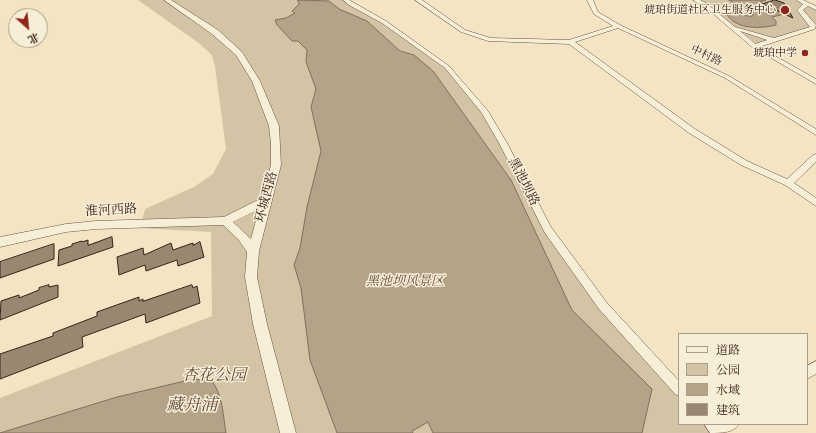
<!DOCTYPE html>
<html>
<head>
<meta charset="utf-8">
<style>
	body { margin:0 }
	#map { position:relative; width:816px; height:433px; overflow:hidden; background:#f3e5c3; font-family:Cardo,"Noto Serif SC",serif }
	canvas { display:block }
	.legend { position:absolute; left:678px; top:333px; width:130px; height:92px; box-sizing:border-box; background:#f7eed8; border:1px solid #ab9c8b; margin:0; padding:5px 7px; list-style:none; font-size:12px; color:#392118 }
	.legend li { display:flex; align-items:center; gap:8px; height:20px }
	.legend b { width:20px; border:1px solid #ab9c8b }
	.north { position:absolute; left:8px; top:8px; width:40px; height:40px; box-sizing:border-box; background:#f7eed8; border:1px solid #ab9c8b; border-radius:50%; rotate:153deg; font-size:11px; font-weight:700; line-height:16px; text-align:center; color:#392118 }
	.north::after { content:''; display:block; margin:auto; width:14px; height:18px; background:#8f2418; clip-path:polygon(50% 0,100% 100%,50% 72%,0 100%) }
</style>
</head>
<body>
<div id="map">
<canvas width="816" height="433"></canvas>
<ul class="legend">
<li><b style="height:5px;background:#f7eed8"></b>道路</li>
<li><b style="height:11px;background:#d3c4a6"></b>公园</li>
<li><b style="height:11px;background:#b4a289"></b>水域</li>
<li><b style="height:11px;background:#9a8771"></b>建筑</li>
</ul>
<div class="north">北</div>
</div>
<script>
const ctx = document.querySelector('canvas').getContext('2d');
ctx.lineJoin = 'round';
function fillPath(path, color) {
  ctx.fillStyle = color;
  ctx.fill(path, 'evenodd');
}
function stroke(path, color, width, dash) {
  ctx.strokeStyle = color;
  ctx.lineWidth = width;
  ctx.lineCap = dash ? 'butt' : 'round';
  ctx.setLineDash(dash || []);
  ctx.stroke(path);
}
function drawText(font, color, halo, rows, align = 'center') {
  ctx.font = font + ' Cardo,"Noto Serif SC",serif';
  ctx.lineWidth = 3;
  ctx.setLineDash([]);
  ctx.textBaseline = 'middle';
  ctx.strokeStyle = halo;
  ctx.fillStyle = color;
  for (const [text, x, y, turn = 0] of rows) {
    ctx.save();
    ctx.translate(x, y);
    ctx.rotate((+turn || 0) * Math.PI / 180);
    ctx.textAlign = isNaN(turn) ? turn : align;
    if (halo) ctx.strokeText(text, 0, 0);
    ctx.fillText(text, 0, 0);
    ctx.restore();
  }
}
fillPath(new Path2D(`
	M138 0H346L384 22 447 67 484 111 548 230 603 306 679 390V424H710L719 433H0V398L212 316 211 232 140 228 145 209 194 187 213 174 226 149 215 66 212 55 200 44Z
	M696 0H799L816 8V27L755 46 719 15Z`), '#d3c4a6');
const water = new Path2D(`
	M298 0 329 1 339 9 367 21 400 51 414 55 433 71 511 180 572 310 652 389 642 433H433L428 422 412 431 413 433H337L310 360 301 288 294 265 300 248 307 207 321 151 311 107 316 89 306 62 307 50 298 41H292L277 25 275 20 286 18 295 13 292 11 299 4Z
	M729 0H766L760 2 783 13 781 15 772 17 776 21V25C760 29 733 30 725 11L748 16H753L752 12Z
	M201 379 211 380C223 394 223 416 226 433H0L117 397 185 381Z`);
fillPath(water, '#b4a289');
stroke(water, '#836e5c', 1);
const building = new Path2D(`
	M775 0 784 3 793 18 763 4Z
	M112 237 113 247 58 266 59 250 72 246V244L82 241V242L88 240V245Z
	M200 242 204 257 178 266 177 260 146 271 145 265 119 275 117 257 143 248 144 255 171 243 173 250 193 243V245Z
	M54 244V259L0 278V262Z
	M49 285V287L58 285V297L0 320 1 301 19 295V298L39 290V288Z
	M192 285 193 288 197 286 200 303 146 323 145 314 82 337 83 347 0 379V354L53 336V333L97 316V312L139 297V301L143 299V301Z`);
fillPath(building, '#9a8771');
stroke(building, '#392118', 1);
const minor = new Path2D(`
	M343 0H349L386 21 449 66 488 111 507 143 551 227 607 303 679 381V396L675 394 599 309 545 233 499 143 481 112 445 68 382 23 349 5Z
	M415 0H422L465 30 491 38 569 40 613 26 594 14 587 0H593L598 12 620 25 729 76 816 129V135L725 78 618 28 575 42 695 129 747 161 787 179 813 155 816 154V162L794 183 816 198V206L785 185 741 165 689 133 569 44 488 41 461 32Z
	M693 0H700L706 3 735 27 774 38 810 27 797 10 803 4 796 0H803L816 6V10L808 6 803 10 816 25 815 29 759 47 816 79V84L752 47 710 11ZM740 31 767 40 755 44Z
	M816 361V374L807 379V366Z
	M704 424H719L720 425 722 424H739C734 433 721 433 710 433Z`);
const tertiary = new Path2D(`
	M164 0H171L218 30 242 52 260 81 279 126 281 165 259 251 257 277 267 324 296 433H280L253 324 245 277 247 252 238 239 223 225 96 229 66 232 0 247V237L66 224 96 221 224 217 262 198 271 165V144L269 126 252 81 236 55 212 34ZM259 209 251 239 233 222Z`);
stroke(minor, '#685243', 1);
stroke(tertiary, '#685243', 1);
fillPath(minor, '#f7eed8');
fillPath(tertiary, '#f7eed8');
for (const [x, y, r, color] of [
	[785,10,5,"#8f2418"],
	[805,53,4,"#8f2418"]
]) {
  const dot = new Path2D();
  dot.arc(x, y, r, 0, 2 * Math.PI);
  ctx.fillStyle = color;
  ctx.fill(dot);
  stroke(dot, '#f7eed8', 1.5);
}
drawText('11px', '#392118', '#f7eed8', [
	["琥珀街道社区卫生服务中心",776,10],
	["琥珀中学",797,53]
], 'right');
drawText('11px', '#392118', '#f7eed8', [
	["中村路",706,56,25]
]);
drawText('13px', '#392118', '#f7eed8', [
	["黑池坝路",523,182,63],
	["环城西路",267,197,-75],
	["淮河西路",111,211,-3]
]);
drawText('italic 13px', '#604a3c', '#f7eed8', [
	["黑池坝风景区",405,282]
]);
drawText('italic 16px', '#604a3c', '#f7eed8', [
	["杏花公园",214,376]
]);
drawText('italic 17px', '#644e40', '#f7eed8', [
	["藏舟浦",192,406]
]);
</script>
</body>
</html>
